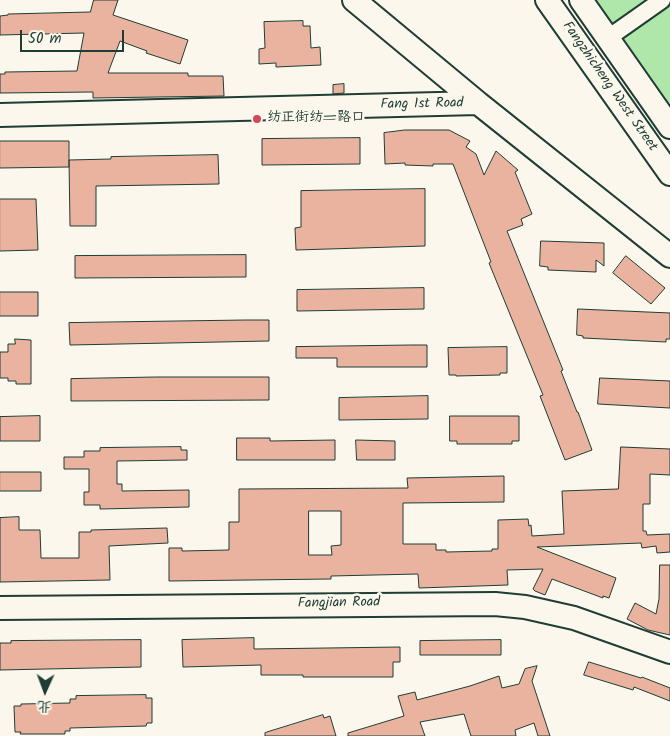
<!DOCTYPE html>
<html>
<head>
<meta charset="utf-8">
<style>
	body { margin:0 }
	#map { position:relative; width:670px; height:736px; overflow:hidden; background:#fbf7ec; font-family:Kalam,"LXGW WenKai TC",sans-serif }
	canvas { display:block }
	.north { position:absolute; left:20px; top:666px; width:50px; height:50px; -webkit-text-stroke:4px #fbf7ec; paint-order:stroke; rotate:182deg; font-size:14px; font-weight:700; line-height:20px; text-align:center; color:#1f3d34 }
	.north::after { content:''; display:block; margin:auto; width:18px; height:22px; background:#1f3d34; clip-path:polygon(50% 0,100% 100%,50% 72%,0 100%) }
	.scale { position:absolute; left:20px; top:30px; width:104px; height:22px; box-sizing:border-box; border:2px solid #1f3d34; border-top:0; padding-left:6px; font-size:15px; line-height:18px; white-space:nowrap; color:#1f3d34; -webkit-text-stroke:4px #fbf7ec; paint-order:stroke }
</style>
</head>
<body>
<div id="map">
<canvas width="670" height="736"></canvas>
<div class="north">北</div>
<div class="scale">50 m</div>
</div>
<script>
const ctx = document.querySelector('canvas').getContext('2d');
ctx.lineJoin = 'round';
function fillPath(path, color) {
  ctx.fillStyle = color;
  ctx.fill(path, 'evenodd');
}
function stroke(path, color, width, dash) {
  ctx.strokeStyle = color;
  ctx.lineWidth = width;
  ctx.lineCap = dash ? 'butt' : 'round';
  ctx.setLineDash(dash || []);
  ctx.stroke(path);
}
function drawText(font, color, halo, rows, align = 'center') {
  ctx.font = font + ' Kalam,"LXGW WenKai TC",sans-serif';
  ctx.lineWidth = 5;
  ctx.setLineDash([]);
  ctx.textBaseline = 'middle';
  ctx.strokeStyle = halo;
  ctx.fillStyle = color;
  for (const [text, x, y, turn = 0] of rows) {
    ctx.save();
    ctx.translate(x, y);
    ctx.rotate((+turn || 0) * Math.PI / 180);
    ctx.textAlign = isNaN(turn) ? turn : align;
    if (halo) ctx.strokeText(text, 0, 0);
    ctx.fillText(text, 0, 0);
    ctx.restore();
  }
}
fillPath(new Path2D(`
	M596 0H670V104Z`), '#afe7ab');
const building = new Path2D(`
	M94 0H118L113 15 188 40 180 64 146 53 147 51 120 41 108 73H188V76H223L224 96 93 98V92L0 93V74H5V72L77 71 84 33 0 35V16L8 15V14L90 12Z
	M303 21V26H310L311 48 320 47 321 65 276 67V63L259 64V49L265 48 264 22Z
	M344 84V93L333 94V85Z
	M405 130H449L470 141 466 147 476 154 484 175 496 151 518 170 515 172 532 214 521 219 523 225 507 231 563 370 561 371 577 412H578L592 450 565 460 540 396 543 395 489 263 491 262 453 164H433V166L405 165V163L385 164 384 133Z
	M360 138V164L262 165V139Z
	M0 141H69V167L0 168Z
	M218 155 219 184 96 186V226H70L69 160 111 159V157Z
	M425 189V246L296 250 295 228 301 227V191Z
	M0 199H36L38 250 0 251Z
	M541 241 604 243V266L596 260V272L548 270V267L540 266Z
	M246 255V277L75 278V256Z
	M626 256 665 288 651 304 613 273Z
	M424 288V309L297 311V290Z
	M0 292H38V316H0Z
	M578 309 670 313V339H666V342L583 338V336L577 335Z
	M245 320H269V341L70 345 69 323Z
	M15 339 31 340V384H16V381H8V378H0V352H8V344H15Z
	M411 345H427V367H337V358H296V347Z
	M507 347V373H500V375L456 376V375H449L448 348Z
	M156 377H269V400L71 401V379Z
	M600 378 670 381V408L598 404Z
	M428 396V419L339 420V398Z
	M40 416V441H0V417Z
	M450 416H519V441H512V444H457V441H450Z
	M237 438H270V441L335 440V460H237Z
	M356 440 395 441V460H357Z
	M181 447V450H187V460L117 461V484H122V491L189 490V507L100 509V505H84V492H89V469H64V457H84V451H100V448Z
	M621 447 670 449V475L650 474V504H643V531H646L647 535 670 534V552L657 553 656 546 642 548 641 543 537 547 616 578 609 598 603 596V598L552 579 545 595 535 591 533 589 543 569 507 570 508 585 419 588 418 574 331 576V579L169 581V548H182V551L229 550V522H239V489L408 488 407 478 504 476V502L403 503V544H436V550H446V552L492 551V549H498V520L528 519 529 526 531 525 532 536 564 534 562 491 618 489ZM309 511H341V545L331 546 332 555H309Z
	M0 472H41V491H0Z
	M19 517V530H40L41 558H79V532H91V530L167 528 168 543 109 546 110 580 0 582V518Z
	M660 565H670V635L648 630 627 619 635 603 656 614 659 599Z
	M254 638V649L400 647V662H393V677H303V675H261V665L183 667 182 640Z
	M141 640V667L0 670V643H11V641Z
	M501 640V655H420V641Z
	M589 662 641 678 642 677 670 688V701L634 687 633 690 584 675Z
	M537 666 532 681 550 736H538L534 723 515 730 516 736H471L464 714 420 722 425 736H348V733L404 716 398 696 415 692 417 700 470 686 499 676 502 688 519 684 525 669Z
	M146 695V698H152V723H147L146 726 70 728V731H65V734H20L21 732H15L14 706H21V704L70 703V699H76V696Z
	M323 715 324 718 330 716 336 736H265V733Z`);
fillPath(building, '#eab39f');
stroke(building, '#1f3d34', 1);
const street = new Path2D(`
	M608 38 662 0`);
const secondary = new Path2D(`
	M354 0 478 103
	M547 0 670 174
	M581 0 670 127
	M0 115 478 103 670 256
	M0 608 495 604 525 607 574 618 670 652`);
stroke(street, '#1f3d34', 20);
stroke(secondary, '#1f3d34', 26);
stroke(street, '#fbf7ec', 16);
stroke(secondary, '#fbf7ec', 22);
for (const [x, y, r, color] of [
	[257,119,5,"#d1495b"]
]) {
  const dot = new Path2D();
  dot.arc(x, y, r, 0, 2 * Math.PI);
  ctx.fillStyle = color;
  ctx.fill(dot);
  stroke(dot, '#fbf7ec', 2);
}
drawText('14px', '#1f3d34', '#fbf7ec', [
	["Fangzhicheng West Street",609,87,55],
	["Fang 1st Road",422,105,-1],
	["Fangjian Road",339,604,-1]
]);
drawText('14px', '#1f3d34', '#fbf7ec', [
	["纺正街纺一路口",267,119]
], 'left');
</script>
</body>
</html>
